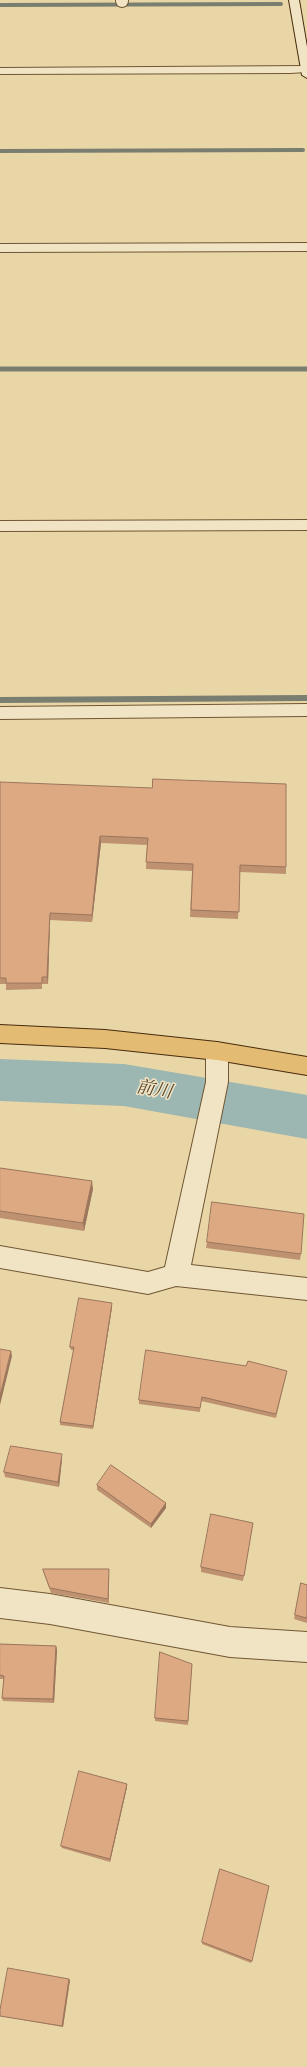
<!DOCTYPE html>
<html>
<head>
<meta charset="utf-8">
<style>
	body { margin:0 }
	canvas { display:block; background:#e9d6a6 }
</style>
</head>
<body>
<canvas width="307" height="2067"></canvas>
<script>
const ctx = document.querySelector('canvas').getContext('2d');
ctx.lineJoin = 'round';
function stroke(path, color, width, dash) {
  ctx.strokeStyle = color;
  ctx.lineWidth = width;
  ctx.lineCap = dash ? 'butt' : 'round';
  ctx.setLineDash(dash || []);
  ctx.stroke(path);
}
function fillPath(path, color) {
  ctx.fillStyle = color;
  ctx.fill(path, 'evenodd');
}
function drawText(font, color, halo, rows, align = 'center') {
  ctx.font = font + ' "IM FELL Double Pica","Noto Serif JP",serif';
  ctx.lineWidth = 3;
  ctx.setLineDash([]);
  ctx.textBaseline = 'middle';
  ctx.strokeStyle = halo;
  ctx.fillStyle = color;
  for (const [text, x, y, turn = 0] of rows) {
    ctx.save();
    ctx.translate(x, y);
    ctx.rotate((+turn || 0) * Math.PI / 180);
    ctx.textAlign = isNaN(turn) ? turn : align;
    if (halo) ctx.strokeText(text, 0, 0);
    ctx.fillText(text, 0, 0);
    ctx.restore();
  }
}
stroke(new Path2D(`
	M0 5 281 4
	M0 151 303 150`), '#7a7e70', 4);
stroke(new Path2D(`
	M0 369H307`), '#7a7e70', 5);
stroke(new Path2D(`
	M0 700 307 698`), '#7a7e70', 6);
fillPath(new Path2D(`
	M0 1059 124 1064 307 1095V1139L124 1106 0 1101Z`), '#9cb6b2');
const service = new Path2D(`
	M122 1V0`);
const minor = new Path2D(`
	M307 66V72L290 73 0 74V68Z
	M307 243V251L0 252V244Z
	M307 520V530L0 531V521Z
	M307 704V716L0 719V707Z
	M217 1042 225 1045 228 1051V1082L191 1265 307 1278V1300L176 1286 148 1294 0 1268V1246L148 1272 165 1267 206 1082V1051L209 1045Z
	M0 1588 50 1594 230 1627 307 1632V1662L230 1657 50 1624 0 1618Z`);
const secondary = new Path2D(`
	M289 0H299L307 47V78L302 75Z`);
const primary = new Path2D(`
	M0 1025 105 1030 217 1042 307 1057V1075L217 1060 105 1048 0 1043Z`);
stroke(service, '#705633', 14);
stroke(minor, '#705633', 2);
stroke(secondary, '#472b0d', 2);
stroke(primary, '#472b0d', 2);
stroke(service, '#f1e4c5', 12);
fillPath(minor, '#f1e4c5');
fillPath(secondary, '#f1e4c5');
fillPath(primary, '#e4bb73');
fillPath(new Path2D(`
	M0 782 286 867V874L240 872 238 919 190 917 192 871 146 869 147 845 101 843 92 922 50 920 48 984H42V989L6 990V984H0Z
	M0 1168 93 1189 84 1231 0 1218Z
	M207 1242 301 1254 300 1260 206 1248Z
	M112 1307 93 1429 60 1425V1422L74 1350H71L70 1347Z
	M286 1375 276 1418 201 1401 200 1412 139 1404V1400Z
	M62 1459 59 1487 5 1477 4 1472Z
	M97 1485 166 1503V1508L151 1528 97 1490Z
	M253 1523 243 1581 201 1572V1567Z
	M43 1569 109 1573V1603L51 1593 44 1573Z
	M301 1583 307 1585V1623L294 1619Z
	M0 1644 56 1646 57 1650 54 1703 3 1701 2 1698 4 1679H0Z
	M192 1664 188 1725 155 1721V1718Z
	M127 1784V1787L110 1862 62 1848 61 1846Z
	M220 1869 252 1961 251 1963 202 1944Z
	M70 1980 63 2027 0 2016V2010Z`), '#be9171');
fillPath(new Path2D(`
	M100 836 101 843 92 922V915Z
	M50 913V920L48 984 47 977Z
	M92 1181 93 1189 84 1231 83 1223Z
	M112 1303V1307L93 1429V1426Z
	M11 1351 12 1356 0 1405V1396Z
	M62 1454V1459L59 1487 58 1482Z
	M166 1503V1508L151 1528V1524Z
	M56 1646 57 1650 54 1703 53 1699Z
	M127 1784V1787L110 1862V1859Z
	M69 1979 70 1980 63 2027 62 2026Z`), '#9b765c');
const building = new Path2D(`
	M153 779 286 784V867L240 865 239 912 191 910 193 864 146 862 148 838 100 836 92 915 50 913 47 977H42V983H6V978H0V782L152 788Z
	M0 1168 92 1181 83 1223 0 1211Z
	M212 1202 304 1214 301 1254 207 1242Z
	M79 1298 112 1303 93 1426 60 1422 74 1347H70Z
	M0 1349 11 1351 0 1396Z
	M146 1350 246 1366 248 1361 287 1371 276 1414 202 1397 200 1408 139 1400Z
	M11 1446 62 1454 58 1482 4 1472Z
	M111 1465 166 1503 151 1524 97 1485Z
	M211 1514 253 1523 244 1576 201 1567Z
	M43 1569H109L108 1599 50 1588Z
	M301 1583 307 1585V1618L295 1615Z
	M0 1644 56 1646 53 1699 2 1698 4 1676 0 1675Z
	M160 1652 192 1664 188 1721 155 1718Z
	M79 1771 127 1784 110 1859 61 1846Z
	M220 1869 269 1886 252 1961 202 1942Z
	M8 1968 69 1979 62 2026 0 2016V2010Z`);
fillPath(building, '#dda983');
stroke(building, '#9b765c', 1);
drawText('italic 18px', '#58472e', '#f1e4c5', [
	["前川",154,1091,10]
]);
</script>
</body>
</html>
